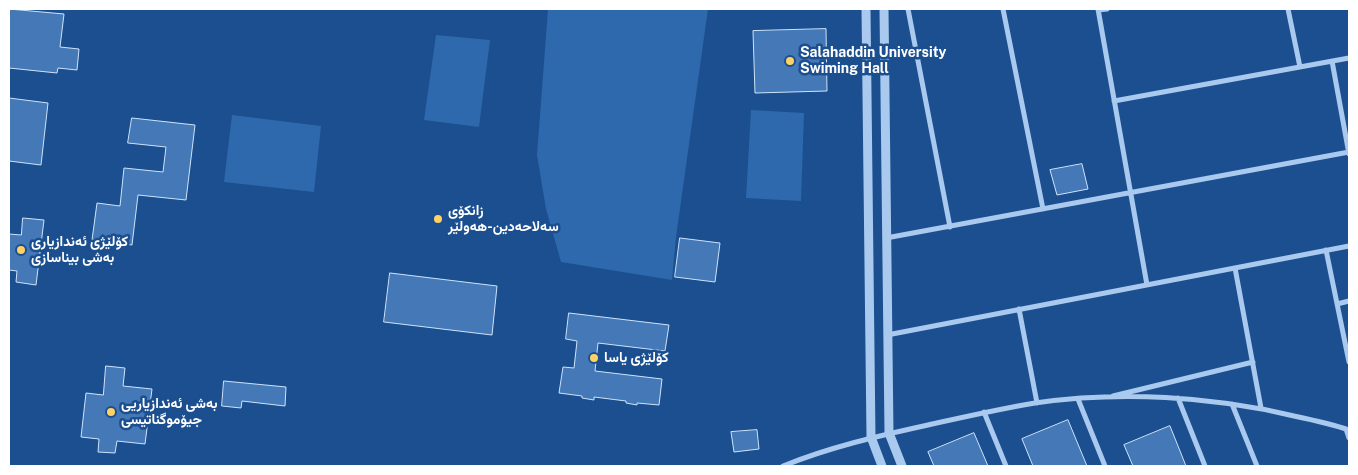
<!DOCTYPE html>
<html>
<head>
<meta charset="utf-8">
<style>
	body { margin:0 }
	#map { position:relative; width:1358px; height:475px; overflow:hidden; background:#1b4f8f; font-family:"Public Sans",sans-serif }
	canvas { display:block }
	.frame { position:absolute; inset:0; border:10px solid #fff; pointer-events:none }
</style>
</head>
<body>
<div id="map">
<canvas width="1358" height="475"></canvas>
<div class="frame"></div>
</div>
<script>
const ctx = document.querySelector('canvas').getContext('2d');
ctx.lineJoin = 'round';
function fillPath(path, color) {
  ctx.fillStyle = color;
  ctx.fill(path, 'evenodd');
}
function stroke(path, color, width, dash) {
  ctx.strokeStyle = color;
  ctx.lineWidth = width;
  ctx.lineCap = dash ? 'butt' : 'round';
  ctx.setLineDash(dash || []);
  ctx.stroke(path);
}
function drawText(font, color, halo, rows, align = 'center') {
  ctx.font = font + ' "Public Sans",Vazirmatn,sans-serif';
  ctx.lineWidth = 5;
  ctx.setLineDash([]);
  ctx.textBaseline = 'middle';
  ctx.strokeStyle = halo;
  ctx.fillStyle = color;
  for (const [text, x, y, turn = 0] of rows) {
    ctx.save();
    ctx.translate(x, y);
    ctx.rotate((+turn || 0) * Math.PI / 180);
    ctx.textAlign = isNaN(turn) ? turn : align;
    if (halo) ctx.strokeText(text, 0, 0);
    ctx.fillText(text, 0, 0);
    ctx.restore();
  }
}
fillPath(new Path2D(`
	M548 9H708L676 237 672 280 561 262 546 209 537 155Z
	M436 35 490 40 479 127 424 120Z
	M751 110 804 113 801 201 746 198Z
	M232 115 321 126 314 192 224 182Z`), '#2e69ad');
const building = new Path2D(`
	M9 9 64 14 60 47 79 49 77 70 58 68 57 73 9 68Z
	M826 29 827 91 755 93 753 31Z
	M9 98 48 103 41 165 9 161Z
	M132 118 195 125 186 200 138 195 132 245 92 240 97 203 120 206 124 168 163 172 166 147 128 143Z
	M1082 164 1088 189 1057 195 1050 170Z
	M23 218 44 220 36 285 16 282 17 271 9 270V234L21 235Z
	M680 238 720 243 715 282 675 277Z
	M390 273 497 286 492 335 384 322Z
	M569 313 669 325 665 351 598 343 595 371 662 379 659 405 637 403V405L626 403V401L594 397V400L582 398V396L559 393 563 367 574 368 577 341 566 339Z
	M106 366 125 368 123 386 152 389 145 444 117 441 115 453 98 452 99 439 81 437 86 393 103 395Z
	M224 381 286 387 285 406 242 401 241 408 222 406Z
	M1068 420 1087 466H1033L1022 439Z
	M1170 426 1186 466H1133L1124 445Z
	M757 430 759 449 734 452 731 432Z
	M974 433 988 466H934L928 452Z`);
fillPath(building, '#4478b7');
stroke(building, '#cfe3fa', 1);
stroke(new Path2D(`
	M908 9 950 227
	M1003 9 1043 209
	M1098 9 1147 285
	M1288 9 1300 67
	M1098 10 1107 9
	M1332 61 1349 154
	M1114 101 1349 58
	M886 238 1349 152
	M1326 250 1349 362
	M1235 268 1261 408
	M1337 304 1349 301
	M1019 309 1037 403
	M887 335 1349 246
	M1113 396 1253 362
	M1178 398 1205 466
	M1078 399 1105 466
	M1232 404 1257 466
	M984 412 1006 466
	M1346 429 1349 438
	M783 466C830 447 878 436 928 425 964 417 999 409 1035 403 1119 391 1212 396 1294 416 1313 420 1332 424 1349 430`), '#a9c9ee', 5);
stroke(new Path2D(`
	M866 9 871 437 882 466
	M884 9 889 433 902 466`), '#a9c9ee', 9);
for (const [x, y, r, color] of [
	[790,61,5,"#ffd166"],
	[438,219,5,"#ffd166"],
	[21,250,5,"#ffd166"],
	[594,358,5,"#ffd166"],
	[111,412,5,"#ffd166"]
]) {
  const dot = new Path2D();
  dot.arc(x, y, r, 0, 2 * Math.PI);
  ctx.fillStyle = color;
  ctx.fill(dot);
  stroke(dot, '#1b4f8f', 2);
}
drawText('bold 14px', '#fff', '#1b4f8f', [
	["Salahaddin University",800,53],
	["Swiming Hall",800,69],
	["زانکۆی",448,211],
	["سەلاحەدین-هەولێر",448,227],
	["کۆلێژی ئەندازیاری",31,242],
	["بەشی بیناسازی",31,258],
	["کۆلێژی یاسا",604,358],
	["بەشی ئەندازیاریی",121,404],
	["جیۆموگناتیسی",121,420]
], 'left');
</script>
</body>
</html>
